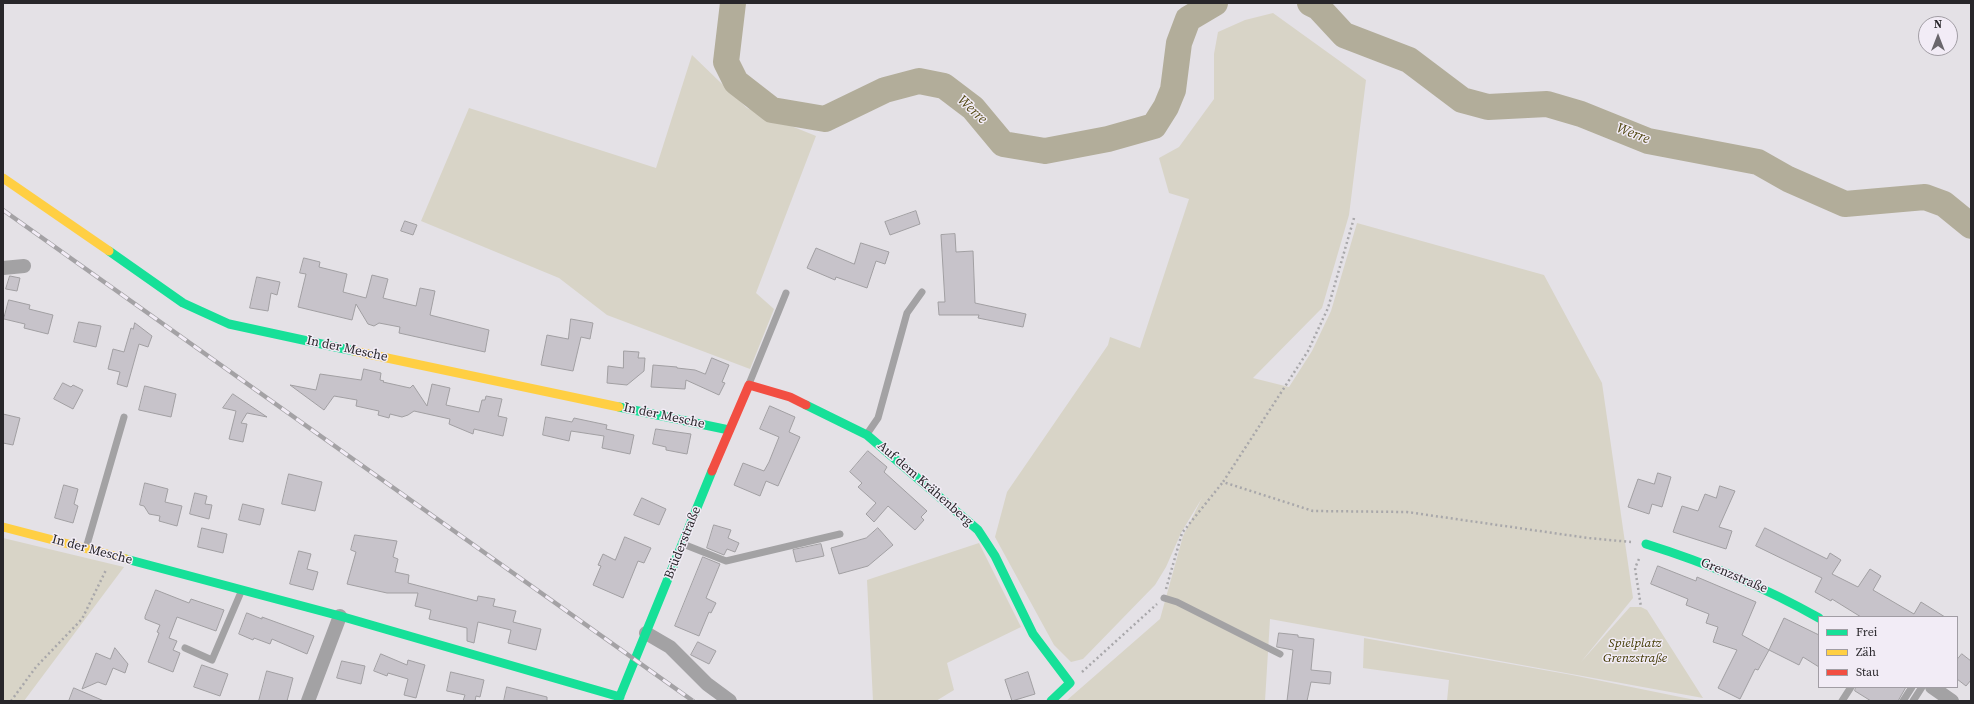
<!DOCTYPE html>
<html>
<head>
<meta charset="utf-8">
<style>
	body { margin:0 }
	#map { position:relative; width:1974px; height:704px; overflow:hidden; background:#e4e1e6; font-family:"Source Serif 4",serif }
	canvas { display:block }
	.frame { position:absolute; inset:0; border:4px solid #28262a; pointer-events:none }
	.legend { position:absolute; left:1818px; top:616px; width:140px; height:72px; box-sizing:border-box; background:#f2ecf6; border:1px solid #a19da4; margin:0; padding:5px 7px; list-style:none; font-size:12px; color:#28262a }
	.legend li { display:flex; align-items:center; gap:8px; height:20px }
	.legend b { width:20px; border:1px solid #a19da4 }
	.north { position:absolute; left:1918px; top:16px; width:40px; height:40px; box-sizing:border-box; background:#f2ecf6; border:1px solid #a19da4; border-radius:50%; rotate:0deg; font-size:11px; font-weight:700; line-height:16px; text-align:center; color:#28262a }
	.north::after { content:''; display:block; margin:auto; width:14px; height:18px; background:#6a676c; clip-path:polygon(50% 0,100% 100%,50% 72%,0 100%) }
</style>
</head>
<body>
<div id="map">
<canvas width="1974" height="704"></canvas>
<div class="frame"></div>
<ul class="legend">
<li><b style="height:5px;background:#16e098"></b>Frei</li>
<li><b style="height:5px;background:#ffcf43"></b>Zäh</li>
<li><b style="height:5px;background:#f24e42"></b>Stau</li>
</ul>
<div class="north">N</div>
</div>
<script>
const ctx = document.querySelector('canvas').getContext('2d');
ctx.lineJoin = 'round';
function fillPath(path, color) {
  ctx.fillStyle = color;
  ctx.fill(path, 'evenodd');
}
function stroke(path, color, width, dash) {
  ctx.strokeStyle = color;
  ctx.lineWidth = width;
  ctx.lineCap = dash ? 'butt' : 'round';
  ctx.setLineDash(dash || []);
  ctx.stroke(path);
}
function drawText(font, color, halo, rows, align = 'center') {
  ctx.font = font + ' "Source Serif 4",serif';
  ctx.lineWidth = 3;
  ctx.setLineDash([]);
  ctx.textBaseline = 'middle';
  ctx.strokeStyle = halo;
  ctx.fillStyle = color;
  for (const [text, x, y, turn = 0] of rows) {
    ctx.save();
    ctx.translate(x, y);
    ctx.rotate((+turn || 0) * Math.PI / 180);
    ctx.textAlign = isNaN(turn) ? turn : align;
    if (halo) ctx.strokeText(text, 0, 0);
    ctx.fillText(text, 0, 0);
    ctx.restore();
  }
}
fillPath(new Path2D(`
	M1273 13 1366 80 1349 215 1322 308 1253 378 1289 387 1312 351 1331 311 1357 223 1544 275 1602 383 1633 598 1581 662 1630 607H1641L1647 610 1703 698 1270 619 1265 701H1066L1160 619 1183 536 1202 498 1181 533 1166 567 1155 585 1083 659 1071 662 1054 645 995 537 1007 492 1108 345 1110 337 1140 348 1189 199 1169 193 1159 158 1179 147 1214 99V54L1218 32 1245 20Z
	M692 55 747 108 816 136 756 293 774 309 750 369 607 315 559 278 421 221 469 108 656 168Z
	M3 538 124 567 24 701H3Z
	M979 543 1021 627 947 663 954 690 936 701H873L867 580Z
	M1364 638 1572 675 1700 701H1447L1449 680 1363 668Z`), '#d8d4c7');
stroke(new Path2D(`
	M733 3 726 62 736 82 772 110 825 119 885 90 919 81 944 86 973 108 1003 144 1045 151 1108 139 1154 126 1166 107 1173 90 1179 43 1188 19 1215 3
	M1310 3 1318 7 1344 35 1409 60 1462 100 1488 107 1547 104 1581 114 1648 141 1758 162 1788 179 1845 204 1925 197 1944 204 1971 226`), '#b2ad9a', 26);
const building = new Path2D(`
	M916 211 920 224 890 235 885 222Z
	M405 221 417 225 413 235 401 231Z
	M955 234 956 252 973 251 975 303 1026 314 1023 327 978 318 979 315H939L938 302H945L941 235Z
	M861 243 889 252 885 264 876 261 867 288 836 277 835 280 807 268 816 248 854 264Z
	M304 258 320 262 319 267 347 274 343 292 366 298 372 275 388 279 383 298 391 300 416 306 420 288 435 291 430 315 489 330 485 352 399 333 400 327 379 323 374 326 368 324 356 304 352 320 298 307 306 274 300 273Z
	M10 276 20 278 17 291 6 289Z
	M257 277 280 282 277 295 271 293 268 311 250 308Z
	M9 300 30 305 29 309 53 315 48 334 24 328 25 324 4 319Z
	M571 319 593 323 590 339 581 337 573 371 541 365 547 335 568 339Z
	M79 322 101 326 96 347 74 342Z
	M135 323 152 336 148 347 139 344 127 387 117 384 120 372 108 369 113 349 124 352 131 328 133 329Z
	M624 351 639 352 638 358H645L644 371 627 385 607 383 608 366 623 368Z
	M712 358 729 365 722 382 725 383 719 395 686 380 685 389 651 387 653 365 677 367V368L695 370 705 374Z
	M364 369 381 373 380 380 384 381 383 382 410 388 413 385 427 406 432 384 450 388 446 405 479 412 482 400H485L486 396 502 399 498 416 507 418 503 436 474 429 473 434 449 424 450 419 414 411 408 415 402 417 390 414 389 418 378 415 379 411 356 406 357 400 334 396 324 410 290 385 316 390 320 374 361 380Z
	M63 383 71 387 73 385 83 390 73 409 54 399Z
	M145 386 176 394 171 417 139 410Z
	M233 394 267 417 247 413 241 423 247 424 243 442 229 439 236 411 223 408Z
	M770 406 795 417 789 432 800 437 778 486 766 481 760 496 734 485 743 463 764 471 769 462 779 437 760 429Z
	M3 414 20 418 13 445 3 443Z
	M546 417 572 422 574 418 607 425 606 429 634 435 630 454 602 448 604 436 571 431 569 441 543 435Z
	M656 429 691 434 687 454 666 450V447L653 444Z
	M868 451 887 467 884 472 927 511 921 517 924 520 915 530 888 506 874 522 866 514 876 503 858 487 862 483 850 472Z
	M1658 473 1671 477 1662 507 1652 504 1649 514 1628 507 1638 479 1654 484Z
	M289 474 322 482 315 511 282 504Z
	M145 483 168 489 165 502 182 506 177 526 159 521 160 516 149 514 144 506 140 505Z
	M64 485 78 489 74 504 78 506 73 523 55 518Z
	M1720 486 1735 491 1719 527 1732 531 1726 549 1673 532 1682 506 1698 511 1705 494 1716 498Z
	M195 493 207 496 205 504 212 505 209 519 190 514Z
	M642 498 666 509 659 525 634 515Z
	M243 504 264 509 260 525 239 520Z
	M714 525 731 530 728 538 739 543 735 552 727 549 724 555 707 548Z
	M202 528 227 534 223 553 198 547Z
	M878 528 893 545 868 566 839 574 831 548 866 538Z
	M1765 528 1827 559 1830 553 1841 560 1832 574 1858 587 1870 569 1881 576 1873 590 1914 614 1921 602 1945 617H1861L1832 599 1831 601 1815 592 1822 578 1756 546Z
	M355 535 397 541 393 557 398 559 395 572 409 575 408 583 477 601 478 596 495 599 493 606 516 611 513 622 541 629 536 650 508 643 511 630 478 622 474 643 467 641V628L429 619 431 610 415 606 418 593H387L347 584 356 552 351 550Z
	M625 537 651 548 644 563 638 561 623 598 593 585 601 566 598 565 603 554 615 560Z
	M821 544 824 556 796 562 793 550Z
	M299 551 311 554 307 569 318 572 313 590 290 584Z
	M703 557 720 564 706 598 716 603 711 613 709 612 699 636 675 626Z
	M1658 566 1696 581 1697 577 1756 602 1742 635 1769 650 1784 618 1819 635V667L1803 657 1799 665 1769 650 1758 670 1755 669 1740 699 1718 688 1737 650 1713 642 1718 627 1706 623 1709 614 1686 605 1688 599 1651 584Z
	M156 590 189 603 191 599 224 610 216 631 177 617 169 638 177 641 173 650 180 653 173 672 148 662 159 633 157 632 160 625 145 619V617Z
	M247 613 262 619V617L314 636 307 654 272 639 270 644 254 638 253 640 239 634Z
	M1279 633 1298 635V637L1314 639 1311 670 1331 672 1330 684 1311 682 1307 701H1287L1293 650 1277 647Z
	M698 642 716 651 709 664 691 655Z
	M115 648 128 664 125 673 113 668 106 685 98 682 82 689 96 653 110 659Z
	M381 654 407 665 408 660 425 665 416 698 404 695 408 679 388 673 387 676 374 671Z
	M1962 654 1971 661V680L1966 686 1957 679V660Z
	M342 661 365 666 361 684 337 678Z
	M202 665 228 674 220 696 194 687Z
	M267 671 293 678 287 701H259Z
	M451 672 484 680 480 697 476 696 475 701H463L465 695 447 691Z
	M1028 672 1035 694 1012 701 1005 680Z
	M507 687 547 697V701H504Z
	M1856 687H1906L1898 701H1871L1855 691Z
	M74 688 104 701H69Z`);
fillPath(building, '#c7c3ca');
stroke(building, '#a19fa2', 1);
stroke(new Path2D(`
	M1354 218 1328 308 1308 351 1223 482 1313 511 1407 512 1588 538 1631 542
	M1639 559 1635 568 1641 607
	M1166 589 1182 533 1223 482
	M1082 672 1157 604
	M11 701 36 667 82 619 106 570`), '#a8a7aa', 2.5, [2, 3]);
stroke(new Path2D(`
	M749 384 786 293
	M867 434 878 418 907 313 922 292
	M683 544 726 561 840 534
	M86 548 124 417
	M1164 598 1177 602 1280 654
	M185 648 212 660 241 592
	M1842 701 1851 687
	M1903 701 1912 687
	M1913 701 1922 687`), '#a3a2a4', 7);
stroke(new Path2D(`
	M3 268 24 266
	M646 633 670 647 707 684 730 701
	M1932 687 1952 701
	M308 701 340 616`), '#a3a2a4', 14);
stroke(new Path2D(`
	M109 251 183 303 229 324 354 351
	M806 405 867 435 978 530 995 556 1033 634 1070 683 1051 701
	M619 407 729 430
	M1646 544C1707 563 1764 587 1819 618
	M126 559 340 616 620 697
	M618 701 712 471`), '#16e098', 9);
stroke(new Path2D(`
	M3 178 109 251
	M354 351 619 407
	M3 527 126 559`), '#ffcf43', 9);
stroke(new Path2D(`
	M712 471 749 385 790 397 806 405`), '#f24e42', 9);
const rail = new Path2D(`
	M3 210 693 701`);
stroke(rail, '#a4a2a5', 4.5);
stroke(rail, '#f2ecf6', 3, [9]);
drawText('13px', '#28262a', '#f2ecf6', [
	["In der Mesche",347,349,12],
	["In der Mesche",664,416,12],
	["Auf dem Krähenberg",925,484,41],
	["Brüderstraße",683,543,-68],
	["In der Mesche",92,550,15],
	["Grenzstraße",1734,576,23]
]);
drawText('italic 13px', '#413800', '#f2ecf6', [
	["Spielplatz",1635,644],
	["Grenzstraße",1635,659]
]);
drawText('italic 14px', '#514711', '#f2ecf6', [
	["Werre",972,110,43],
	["Werre",1633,134,21]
]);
</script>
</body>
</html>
